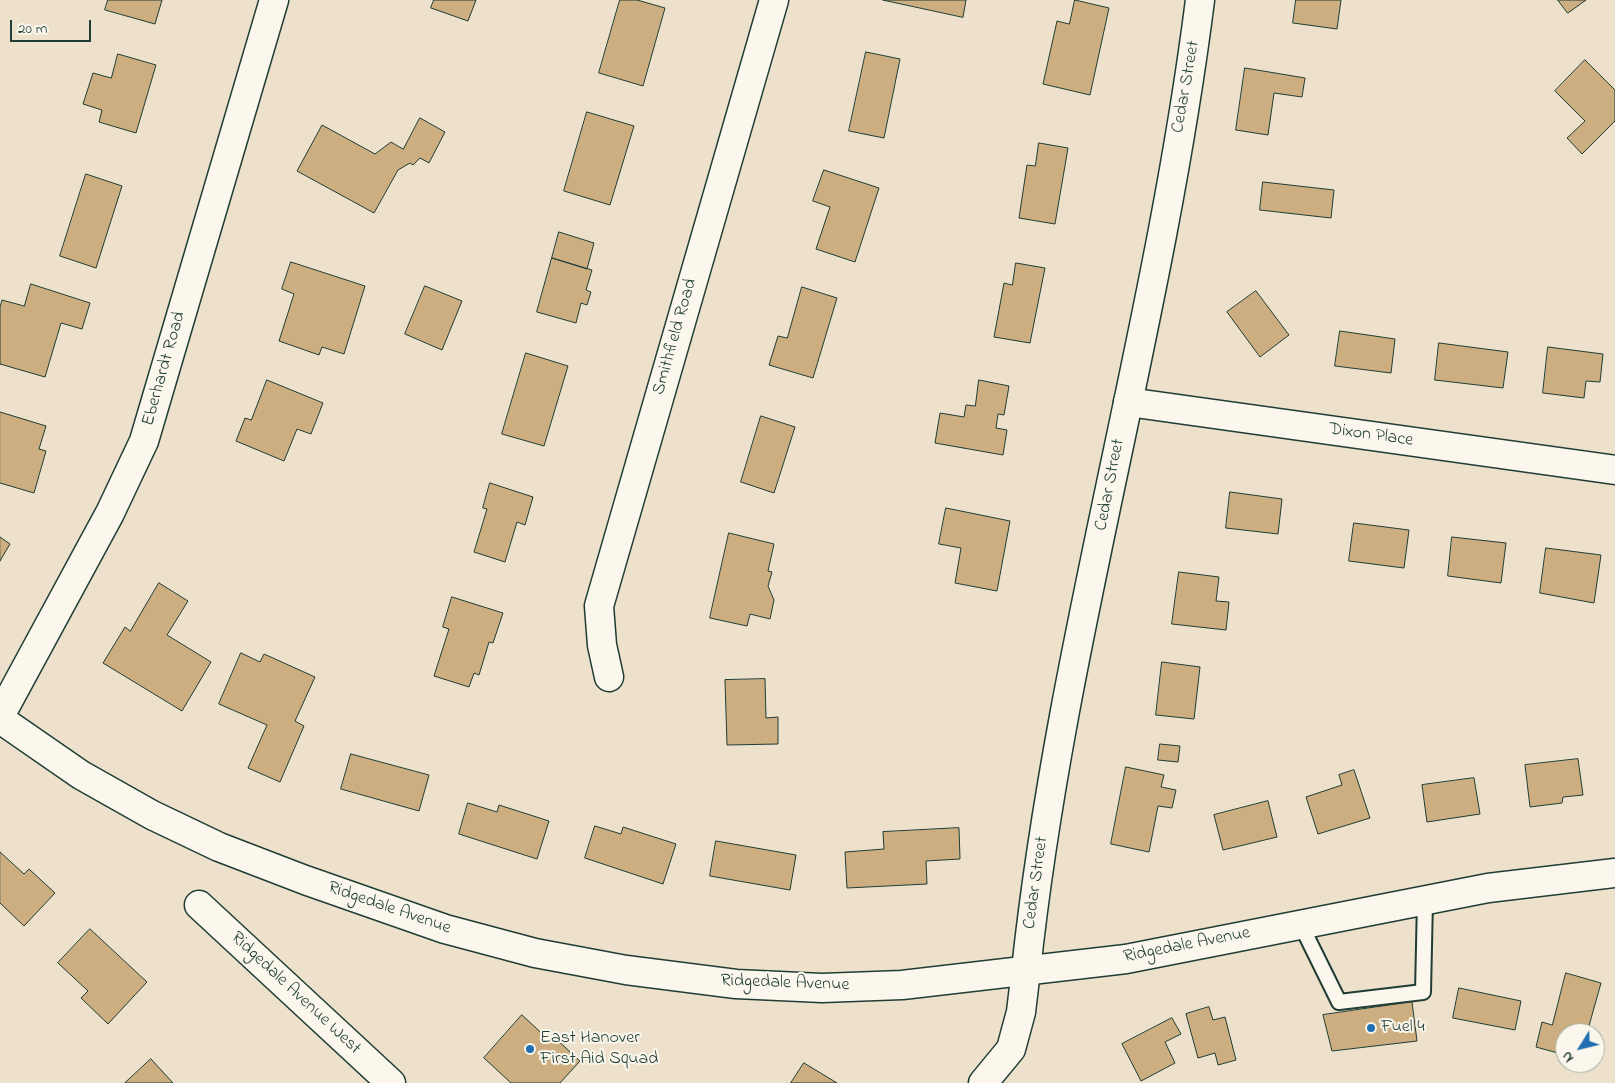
<!DOCTYPE html>
<html>
<head>
<meta charset="utf-8">
<style>
	body { margin:0 }
	#map { position:relative; width:1615px; height:1083px; overflow:hidden; background:#ede1cc; font-family:"Indie Flower",sans-serif }
	canvas { display:block }
	.north { position:absolute; left:1555px; top:1023px; width:50px; height:50px; box-sizing:border-box; background:#fbf7ec; border:1px solid #a3ada2; border-radius:50%; rotate:234deg; font-size:14px; font-weight:700; line-height:20px; text-align:center; color:#1f3d34 }
	.north::after { content:''; display:block; margin:auto; width:18px; height:22px; background:#1f6fb2; clip-path:polygon(50% 0,100% 100%,50% 72%,0 100%) }
	.scale { position:absolute; left:10px; top:20px; width:81px; height:22px; box-sizing:border-box; border:2px solid #1f3d34; border-top:0; padding-left:6px; font-size:15px; line-height:18px; white-space:nowrap; color:#1f3d34; -webkit-text-stroke:4px #fbf7ec; paint-order:stroke }
</style>
</head>
<body>
<div id="map">
<canvas width="1615" height="1083"></canvas>
<div class="north">N</div>
<div class="scale">20 m</div>
</div>
<script>
const ctx = document.querySelector('canvas').getContext('2d');
ctx.lineJoin = 'round';
function fillPath(path, color) {
  ctx.fillStyle = color;
  ctx.fill(path, 'evenodd');
}
function stroke(path, color, width, dash) {
  ctx.strokeStyle = color;
  ctx.lineWidth = width;
  ctx.lineCap = dash ? 'butt' : 'round';
  ctx.setLineDash(dash || []);
  ctx.stroke(path);
}
function drawText(font, color, halo, rows, align = 'center') {
  ctx.font = font + ' "Indie Flower",sans-serif';
  ctx.lineWidth = 4;
  ctx.setLineDash([]);
  ctx.textBaseline = 'middle';
  ctx.strokeStyle = halo;
  ctx.fillStyle = color;
  for (const [text, x, y, turn = 0] of rows) {
    ctx.save();
    ctx.translate(x, y);
    ctx.rotate((+turn || 0) * Math.PI / 180);
    ctx.textAlign = isNaN(turn) ? turn : align;
    if (halo) ctx.strokeText(text, 0, 0);
    ctx.fillText(text, 0, 0);
    ctx.restore();
  }
}
const building = new Path2D(`
	M108 0H162L155 24 105 10Z
	M434 0H476L468 21 431 8Z
	M620 0H637L665 8 643 86 599 73Z
	M883 0H966L963 17Z
	M1075 0 1109 8 1090 95 1043 84 1057 21 1069 24Z
	M1296 0H1341L1337 29 1293 23Z
	M1558 0H1586L1568 13Z
	M866 52 900 59 884 138 849 131Z
	M118 54 156 65 136 133 99 122 102 110 83 104 93 73 111 78Z
	M1585 60 1615 90V121L1582 154 1567 138 1585 121 1555 91Z
	M1245 68 1305 78 1302 97 1274 93 1268 135 1236 130Z
	M587 112 634 126 610 205 564 191Z
	M420 118 445 132 429 163 420 158 413 165 410 163 398 170 374 213 297 171 322 125 375 154 391 142 403 149Z
	M1039 143 1068 148 1055 224 1019 218 1027 165 1035 166Z
	M824 170 879 188 855 262 816 249 830 207 813 201Z
	M86 174 122 186 96 268 60 256Z
	M1263 182 1334 190 1331 218 1260 210Z
	M559 232 594 243 587 269 552 258Z
	M552 258 592 270 586 290 591 292 587 305 581 303 576 323 537 312Z
	M291 262 365 286 344 354 322 347 319 355 279 341 294 294 282 289Z
	M1016 263 1045 268 1030 343 994 337 1004 283 1012 285Z
	M31 284 90 303 82 329 61 323 45 377 0 364V307L2 300 24 306Z
	M425 286 462 301 442 350 405 334Z
	M802 287 837 298 813 378 769 365 778 336 787 338Z
	M1256 291 1289 335 1260 357 1227 312Z
	M1340 331 1395 339 1391 373 1335 366Z
	M1439 343 1508 352 1503 388 1435 380Z
	M1548 347 1603 354 1600 382 1586 381 1584 398 1543 393Z
	M526 353 568 366 544 446 502 434Z
	M267 380 323 403 311 434 297 429 284 461 236 441 245 418 251 420Z
	M979 380 1009 386 1004 415 998 414 996 428 1007 430 1003 455 935 443 940 413 964 417 966 405 975 406Z
	M0 412 46 426 39 449 46 451 34 493 0 483Z
	M761 416 795 427 774 493 741 482Z
	M490 483 533 497 525 525 517 522 505 562 474 552 487 509 483 508Z
	M1230 492 1282 499 1278 534 1226 528Z
	M946 508 1010 521 997 591 955 583 961 548 939 544Z
	M1354 523 1409 530 1404 568 1349 561Z
	M729 533 774 544 768 571 772 572 768 586 774 600 770 619 750 614 747 626 710 618Z
	M0 537 10 544 0 561Z
	M1452 537 1506 543 1501 583 1448 576Z
	M1546 548 1601 555 1594 603 1540 593Z
	M1179 572 1219 577 1216 601 1229 602 1226 630 1172 624Z
	M159 583 188 601 167 635 211 662 182 711 103 663 125 627 130 631Z
	M452 597 503 613 493 643 489 642 479 675 474 673 469 687 434 676 449 629 443 627Z
	M241 653 260 662 264 654 315 677 295 721 304 726 280 782 248 768 267 725 219 704Z
	M1162 662 1200 667 1194 719 1156 715Z
	M765 679 766 718 778 717V744L727 745 725 680Z
	M1160 744 1180 746 1178 762 1158 760Z
	M351 754 429 775 419 811 341 789Z
	M1578 759 1583 795 1563 797 1562 803 1530 807 1525 765Z
	M1126 767 1164 775 1161 787 1176 790 1172 808 1158 806 1149 852 1111 844Z
	M1354 770 1370 818 1318 834 1306 797 1342 785 1339 775Z
	M1474 778 1480 814 1427 822 1422 785Z
	M1268 801 1277 837 1223 850 1214 815Z
	M468 803 497 812 499 805 549 821 537 859 459 834Z
	M595 826 621 834 623 827 676 844 663 884 585 858Z
	M959 828 960 859 926 861 927 884 847 888 845 852 884 849 883 832Z
	M716 841 796 855 790 890 710 876Z
	M0 852 24 874 29 869 55 893 24 926 0 903Z
	M90 929 147 982 108 1024 81 998 88 991 58 963Z
	M1566 973 1601 983 1587 1033H1565V1055L1536 1047 1542 1022 1552 1025Z
	M1459 988 1521 1001 1515 1030 1453 1018Z
	M1412 1002 1417 1041 1332 1051 1323 1015Z
	M1209 1007 1213 1020 1225 1017 1236 1060 1218 1065 1215 1053 1198 1058 1186 1014Z
	M522 1015 549 1040 553 1036 580 1061 560 1083H511L484 1058Z
	M1172 1018 1181 1034 1165 1042 1175 1063 1141 1081 1122 1044Z
	M151 1059 173 1083H125Z
	M804 1063 837 1083H791Z`);
fillPath(building, '#ccae81');
stroke(building, '#1f3d34', 1);
const service = new Path2D(`
	M1301 925 1339 1002 1423 992 1425 900`);
const minor = new Path2D(`
	M1128 402 1615 470
	M609 677 602 645 599 606 774 0
	M0 716 110 513 144 441 274 0
	M199 905 391 1083
	M983 1083 1011 1049 1021 1012 1026 970`);
const tertiary = new Path2D(`
	M1026 970C1061 643 1159 326 1200 0`);
const secondary = new Path2D(`
	M0 719 81 775 152 815 219 847 305 880 445 929 535 953 626 970 736 984 822 988 902 985 1126 959 1488 888 1615 873`);
stroke(service, '#1f3d34', 18);
stroke(minor, '#1f3d34', 31);
stroke(tertiary, '#1f3d34', 31);
stroke(secondary, '#1f3d34', 31);
stroke(service, '#fbf7ec', 14);
stroke(minor, '#fbf7ec', 28);
stroke(tertiary, '#fbf7ec', 28);
stroke(secondary, '#fbf7ec', 28);
for (const [x, y, r, color] of [
	[1371,1028,5,"#1f6fb2"],
	[530,1049,5,"#1f6fb2"]
]) {
  const dot = new Path2D();
  dot.arc(x, y, r, 0, 2 * Math.PI);
  ctx.fillStyle = color;
  ctx.fill(dot);
  stroke(dot, '#fbf7ec', 2);
}
drawText('18px', '#1f3d34', '#fbf7ec', [
	["Cedar Street",1187,87,-80],
	["Smithfield Road",676,337,-74],
	["Eberhardt Road",165,369,-74],
	["Dixon Place",1371,436,8],
	["Cedar Street",1111,485,-79],
	["Cedar Street",1037,883,-82],
	["Ridgedale Avenue",389,909,19],
	["Ridgedale Avenue",1187,946,-11],
	["Ridgedale Avenue",785,984,2],
	["Ridgedale Avenue West",295,994,43]
]);
drawText('18px', '#1f3d34', '#fbf7ec', [
	["Fuel 4",1381,1028],
	["East Hanover",540,1039],
	["First Aid Squad",540,1060]
], 'left');
</script>
</body>
</html>
